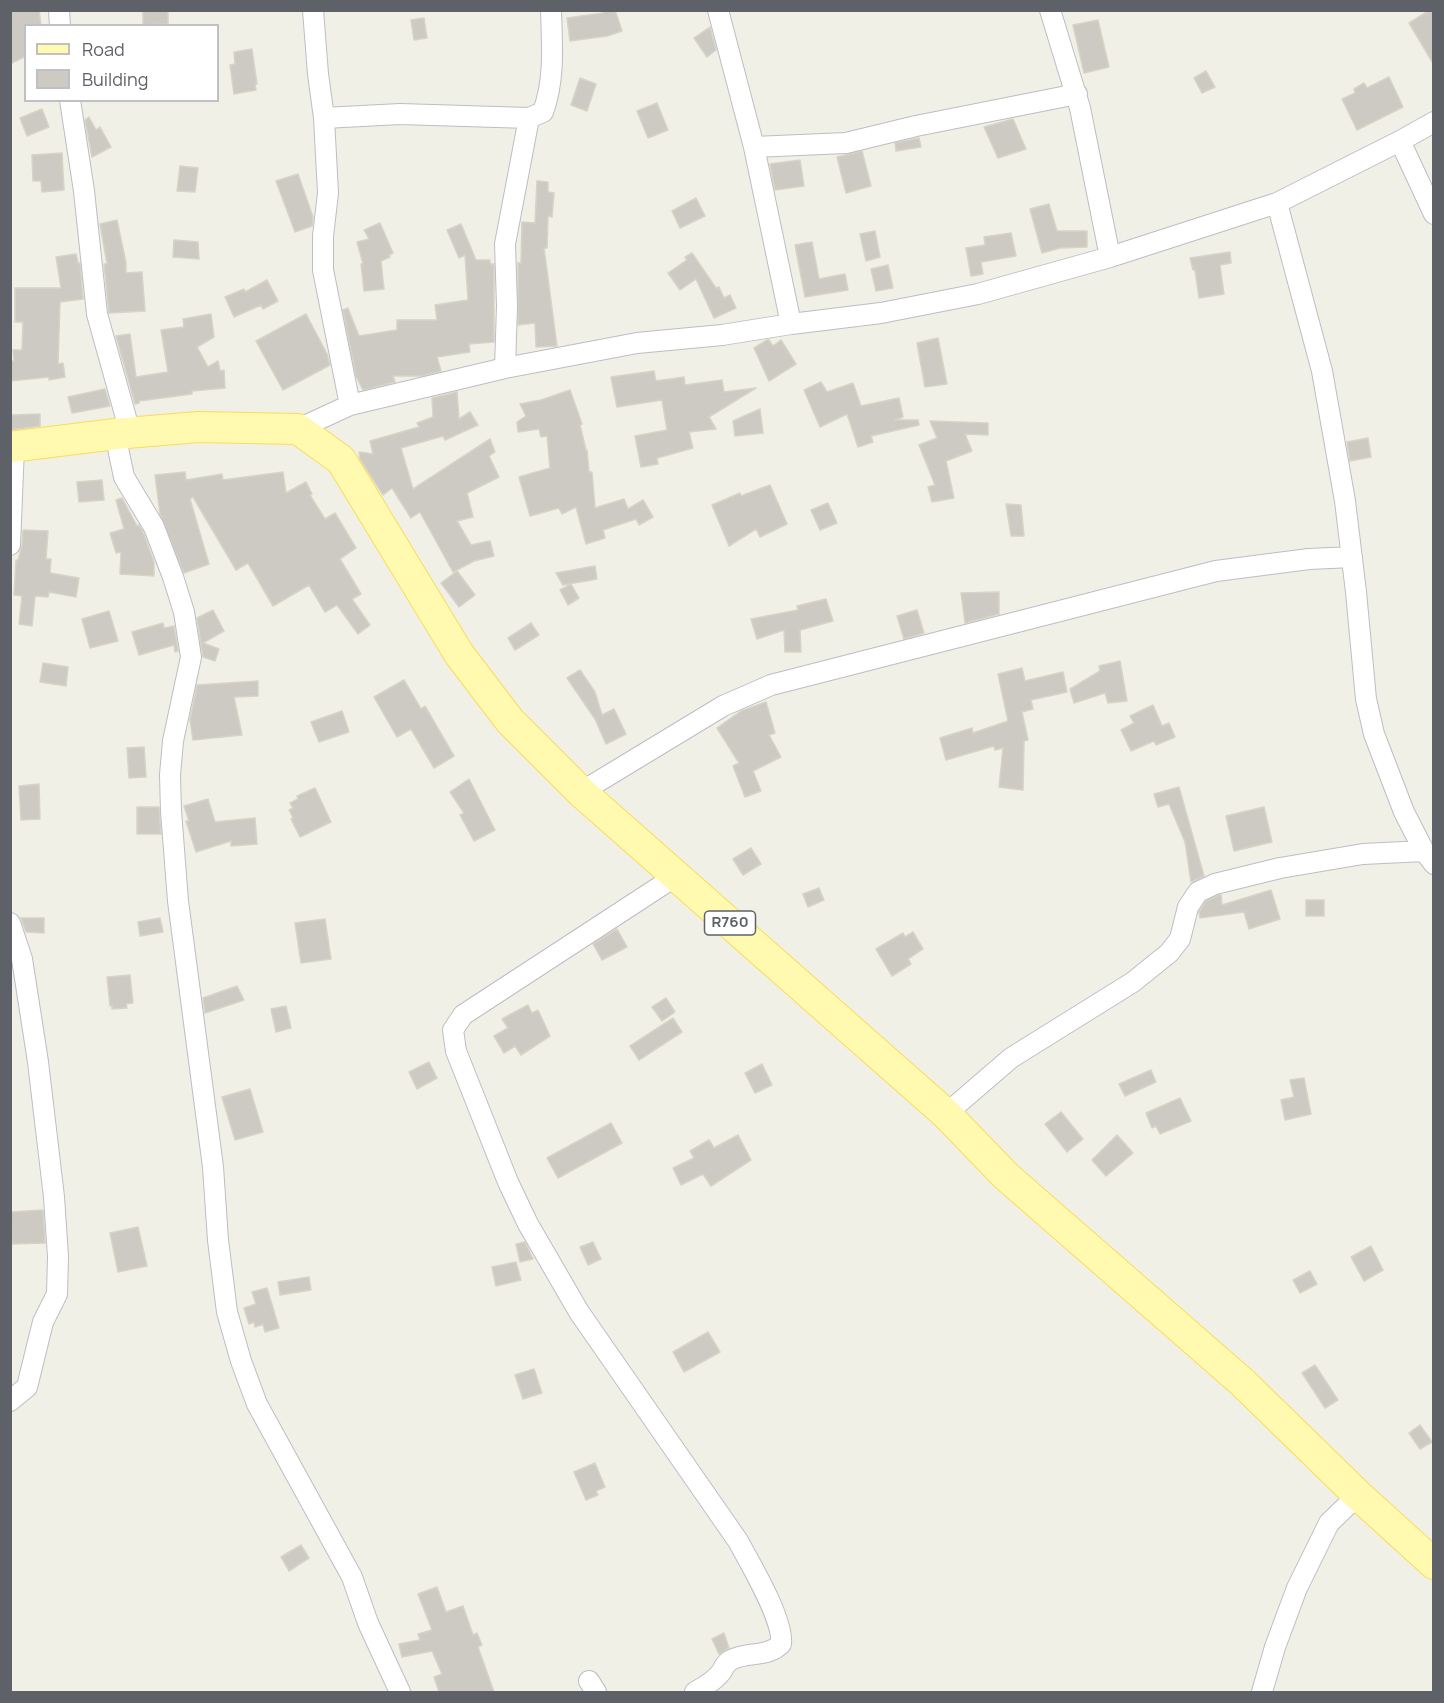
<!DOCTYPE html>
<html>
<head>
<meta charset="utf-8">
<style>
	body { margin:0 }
	#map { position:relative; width:1444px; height:1703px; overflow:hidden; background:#f1f0e7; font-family:Manrope,sans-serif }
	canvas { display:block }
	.frame { position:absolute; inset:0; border:12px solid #5e6268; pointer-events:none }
	.legend { position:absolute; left:24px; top:24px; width:195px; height:78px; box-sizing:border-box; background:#fff; border:2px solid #bfc0c3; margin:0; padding:8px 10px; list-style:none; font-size:18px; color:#5e6268 }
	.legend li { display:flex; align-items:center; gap:12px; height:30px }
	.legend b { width:30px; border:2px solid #bfc0c3 }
</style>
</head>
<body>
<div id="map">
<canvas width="1444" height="1703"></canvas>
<div class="frame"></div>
<ul class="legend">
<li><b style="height:8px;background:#fffaaf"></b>Road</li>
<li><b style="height:16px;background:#cdcac4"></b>Building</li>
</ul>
</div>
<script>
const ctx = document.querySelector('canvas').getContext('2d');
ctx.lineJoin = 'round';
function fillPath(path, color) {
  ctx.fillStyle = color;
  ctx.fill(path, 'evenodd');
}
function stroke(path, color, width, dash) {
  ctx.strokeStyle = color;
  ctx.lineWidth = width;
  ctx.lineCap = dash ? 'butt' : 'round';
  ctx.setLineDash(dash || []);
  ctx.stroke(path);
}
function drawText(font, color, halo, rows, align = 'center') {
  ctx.font = font + ' Manrope,sans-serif';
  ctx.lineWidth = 6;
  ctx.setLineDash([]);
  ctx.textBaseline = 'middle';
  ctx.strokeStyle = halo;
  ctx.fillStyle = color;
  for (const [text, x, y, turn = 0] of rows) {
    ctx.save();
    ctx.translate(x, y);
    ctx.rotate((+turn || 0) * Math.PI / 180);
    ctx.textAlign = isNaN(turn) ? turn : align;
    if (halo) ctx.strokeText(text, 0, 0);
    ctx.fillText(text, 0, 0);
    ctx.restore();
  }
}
const building = new Path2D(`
	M10 10H39L41 26H26V56L10 64Z
	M143 10H168V24L143 25Z
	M602 10H615L622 31 607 36 570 41 567 18 603 13Z
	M1430 10H1434V65L1409 23Z
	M424 18 427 38 414 40 411 20Z
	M1098 20 1109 67 1084 73 1073 25Z
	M710 27 716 50 707 57 694 38Z
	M252 49 257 84H255L256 90 234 94 230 65 235 64 234 52Z
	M1206 71 1215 87 1202 93 1194 78Z
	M1389 77 1403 107 1357 130 1342 99 1355 93 1354 89 1364 83 1367 88Z
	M580 78 596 84 587 111 571 105Z
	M657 103 668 130 648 138 637 111Z
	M42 109 49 127 27 136 20 118Z
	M89 117 96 130 100 127 111 147 92 157 85 120Z
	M1013 119 1026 149 998 158 984 127Z
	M919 138 921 147 896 151 895 143Z
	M862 151 871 186 846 193 837 157Z
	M62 153 64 190 42 192 41 181H33L32 155Z
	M800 160 804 186 775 190 770 164Z
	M180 166 198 168 195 192 177 191Z
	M298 174 313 217 312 226 295 232 276 181Z
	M537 181 548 182V192L554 193 552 217 548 216 547 248H544L557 346 536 347 535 323 518 325V263H521L522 222 535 223Z
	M696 198 705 216 680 228 672 211Z
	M1049 204 1057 231H1087V247L1060 248 1042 253 1030 209Z
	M117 220 126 263V273L142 272 145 311 109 313 104 264H107L100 224Z
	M380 223 393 253 389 255 390 257 381 261 384 289 364 291 361 264H363L357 242 369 239 364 230Z
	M461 224 476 260H490V264H494V342L469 344 470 352 437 357 441 371 422 376H393L395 382 363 390 356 376 343 310 348 308 359 336 397 330V320H437L435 305 468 300 465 255 459 258 447 230Z
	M875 231 880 257 866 261 860 234Z
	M1011 233 1016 256 981 262 983 274 971 276 966 248 985 245 984 237Z
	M174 240 198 242 199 259 173 257Z
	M812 242 819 279 845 274 848 290 805 297 795 245Z
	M1230 252 1231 263 1220 265 1224 294 1199 298 1195 270H1193L1190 258Z
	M692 253 716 288 719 287 724 298 730 295 736 308 714 318 696 279 680 290 668 273 687 260 685 257Z
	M76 254 78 263H80L83 299 60 302 58 364 63 363 65 377 49 380V377L10 381V361H14L13 350H22L23 322H15V288H61L56 257Z
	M888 265 893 288 876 291 871 269Z
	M267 280 278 301 263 309 261 305 234 317 225 297 244 289 245 292Z
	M211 314 214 337 197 347 208 367 218 361 220 371 224 370 225 388 192 391V394L139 401V403L135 404 116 336 130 334 136 377 168 372 161 330 184 327 183 319Z
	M306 314 327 354 330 365 283 390 256 341Z
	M938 338 947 384 925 387 917 343Z
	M767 340H769L773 346 781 340 796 364 769 381 754 348Z
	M654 371 656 381 684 377 685 385 722 380 724 392 756 388 709 417 716 429 689 432 693 448 657 458 658 464 641 467 635 436 667 430 662 400 617 407 611 377Z
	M821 382 827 392 853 383 861 406 899 398 903 417 895 420H918L919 425 871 436 873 442 858 447 847 414 820 427 804 390Z
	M105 389 110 406 72 413 68 397Z
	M570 390 582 424 580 425 586 450H587L589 472H592L595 508 624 499 628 509 643 500 653 517 639 525 636 519 603 530 605 538 586 544 576 507 562 514 559 508 530 516 519 477 550 468 547 436 541 437 539 429 518 432 517 422 526 416 520 404 541 400Z
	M457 392 459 419 470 412 478 425 445 440 443 436 401 448 413 489 490 439 495 452 489 456 499 477 467 493 473 517 457 521 471 545 490 541 494 556 474 561 453 572 420 512 411 518 392 488 383 495 360 459 359 452 373 454 370 441 419 427 417 423 433 417 432 398Z
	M760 409 763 433 735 436 733 421Z
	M40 414V426L10 430V415Z
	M930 421 988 423V435L965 434 972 451 946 461 954 498 932 502 928 487 935 485 919 445 937 438Z
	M1368 438 1371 457 1350 461 1347 442Z
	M185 472 186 480 222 474 223 480 283 472 286 493 306 482 312 494 310 495 325 519 335 513 356 548 340 559 361 594 352 599 370 625 358 634 337 605 325 612 309 585 273 606 248 563 236 570 193 497 190 499 209 564 184 573 160 514 155 475Z
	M102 480 104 500 79 502 77 482Z
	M770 485 787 524 760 537 756 529 729 546 712 505 740 493 741 496Z
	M122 498 137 526 139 525 143 532 154 562V576L120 574 121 552 116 553 110 533 124 529 116 500Z
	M828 503 837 523 820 530 811 510Z
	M1006 504 1021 505 1024 536H1011Z
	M23 530 48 531 46 559H51L50 573 79 578 76 597 49 592 48 597 35 596 32 626 19 624 22 596 14 595 16 560H18L22 546Z
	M595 566 597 579 563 585 556 573Z
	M457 571 475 595 459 607 441 583Z
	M571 584 579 598 568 605 560 590Z
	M999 592V614L965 623 961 593Z
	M826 599 833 621 800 630 801 652H785L784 630 757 639 751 619 798 610 797 606Z
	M213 610 224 631 203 643 219 649 215 661 203 657 197 618Z
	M917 610 924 633 904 639 897 616Z
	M109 611 118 641 90 648 82 619Z
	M163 623 164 628 174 626 178 651 175 652 174 645 139 655 132 632Z
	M531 623 539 635 515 650 508 638Z
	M1120 661 1127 701 1108 703 1105 693 1074 703 1070 689 1100 671 1099 666Z
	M43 663 68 667 66 686 40 682Z
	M1022 668 1025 681 1063 672 1067 692 1031 700 1033 709 1022 712 1028 740 1024 741 1023 790 999 787 1003 748 995 750 994 746 946 760 940 738 972 728 973 733 1008 721 998 674Z
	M580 670 595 692 602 715 614 709 626 734 606 744 595 719 567 678Z
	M404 680 421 709 425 706 454 756 434 768 411 729 397 737 374 697Z
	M258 681V696L234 697 242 735 193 740 190 720 197 685Z
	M766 702 775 733 769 735 781 757 753 771 761 791 745 797 733 766 739 763 717 728 741 711Z
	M1153 705 1162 726 1169 723 1175 737 1156 745 1154 741 1131 751 1121 730 1134 723 1130 716Z
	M342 711 349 732 319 742 311 722Z
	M144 747 146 777 129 778 127 748Z
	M469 779 495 830 474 841 460 815 464 813 450 792Z
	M39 784 40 819 21 820 19 786Z
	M1179 787 1204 876 1191 882 1185 842 1169 804 1158 807 1154 794Z
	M315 788 331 822 300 837 291 819 293 818 289 810 293 808 290 803 298 799 297 796Z
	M208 799 215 822 255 818 257 844 231 846V841L196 852 186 821H189L184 806Z
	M137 807H159L161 834H137Z
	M1264 807 1272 842 1234 851 1226 816Z
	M751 848 761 864 743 875 733 859Z
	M819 888 824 900 808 907 803 894Z
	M1271 890 1280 919 1249 929 1244 912 1200 918 1199 912 1206 901 1219 895H1221L1222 905Z
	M1306 900H1324V916H1306Z
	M21 918H44V933L26 932Z
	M160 918 163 932 140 936 138 922Z
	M325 919 331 959 301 963 295 923Z
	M617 929 627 947 602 960 593 944Z
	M913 932 923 949 908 959 911 964 892 976 876 949 903 933 905 937Z
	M130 975 133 1003 126 1004 127 1008 112 1009V1005L110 1006 107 977Z
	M237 986 244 1000 205 1013 203 998Z
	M666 998 675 1012 662 1021 652 1007Z
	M528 1005 532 1013 538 1010 550 1036 521 1055 515 1046 504 1053 494 1036 508 1028 502 1019Z
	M286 1006 291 1028 276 1032 271 1009Z
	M673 1018 682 1032 639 1060 630 1046Z
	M429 1062 437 1078 417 1089 409 1072Z
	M762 1064 772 1085 755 1093 745 1073Z
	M1151 1070 1156 1082 1125 1096 1119 1084Z
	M1304 1078 1311 1114 1285 1120 1281 1100 1294 1097 1290 1080Z
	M250 1089 263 1132 235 1140 222 1097Z
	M1180 1098 1191 1121 1160 1134 1156 1126 1152 1128 1146 1113Z
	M1061 1112 1083 1139 1067 1152 1045 1124Z
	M611 1123 622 1143 558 1178 547 1158Z
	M738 1135 751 1160 711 1186 703 1174 681 1185 673 1168 694 1158 690 1151 709 1140 714 1148Z
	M1117 1135 1133 1153 1106 1176 1092 1160Z
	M43 1210 45 1243 12 1244 11 1212Z
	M138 1227 147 1266 118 1272 110 1233Z
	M525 1242 533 1259 520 1262 516 1244Z
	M593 1242 601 1259 588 1265 580 1247Z
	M1371 1246 1383 1270 1364 1281 1351 1257Z
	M516 1262 521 1280 496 1286 492 1267Z
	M1310 1271 1317 1284 1300 1293 1293 1280Z
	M309 1277 311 1290 280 1295 278 1282Z
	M267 1288 279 1328 265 1332 263 1324 255 1327 254 1322 249 1324 244 1308 256 1304 252 1292Z
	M708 1332 720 1352 684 1372 673 1352Z
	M1315 1365 1338 1400 1325 1408 1302 1373Z
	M534 1369 542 1393 523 1399 515 1375Z
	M1420 1425 1432 1442 1420 1449 1409 1433Z
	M595 1463 605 1487 596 1491 598 1495 586 1500 574 1472Z
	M301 1545 309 1558 289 1571 281 1557Z
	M437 1587 446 1612 463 1606 473 1635 477 1633 482 1645 478 1647 494 1692H439L434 1677 442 1674 432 1651 402 1657 399 1644 420 1640 418 1634 432 1630 418 1594Z
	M724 1633 729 1648 719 1654 712 1639Z`);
fillPath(building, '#cdcac4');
stroke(building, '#d7d3c5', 1.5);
const minor = new Path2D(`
	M59 10 60 26
	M313 10 318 74 324 118 328 193 323 236V270L350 405
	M718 10 754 147 791 324
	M1050 10 1080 108 1110 257
	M70 100 84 191 97 314 130 432
	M324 118 400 114 529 118 543 112C555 80 552 44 551 10
	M1400 141 1434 214
	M754 147 846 143 916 126 1077 94
	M1277 203 1322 371 1345 501 1356 592 1366 699 1374 734 1404 812 1424 851 1434 864
	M505 368 507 306 505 244 529 118
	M298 429 350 405 505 368 637 343 722 335 791 324 881 313 978 294 1110 257 1277 203 1400 141 1434 122
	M115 434 124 477 154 527 173 577 184 612 191 657 173 741 170 775 171 811 178 901 213 1167 218 1240 227 1312 241 1361 257 1404 352 1577 368 1623 400 1692
	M10 545 14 447
	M581 792 723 706 771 685 1216 571 1309 559 1352 557
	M676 876 463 1015 453 1030 456 1051 508 1182 528 1224 579 1312 738 1541C750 1563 784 1620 781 1644 767 1658 747 1651 731 1660 725 1663 725 1666 722 1671 716 1680 704 1687 695 1692
	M10 923 22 959 38 1062 54 1197 58 1257 57 1294 43 1322 27 1387 10 1401
	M946 1114 1011 1058 1133 982 1169 953 1180 939 1188 907 1198 892 1215 884 1280 868 1363 854 1424 851
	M589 1681 596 1692
	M1262 1692 1275 1647 1297 1588 1329 1523 1358 1495`);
const primary = new Path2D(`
	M10 447 115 434 198 427 298 429 341 460 459 654 510 721 581 792 946 1114 1006 1176 1242 1382 1358 1495 1434 1564`);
stroke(minor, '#bbbec3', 22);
stroke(primary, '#fadc58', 32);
stroke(minor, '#fff', 20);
stroke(primary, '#fffaaf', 30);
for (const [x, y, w] of [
	[730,923,51]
]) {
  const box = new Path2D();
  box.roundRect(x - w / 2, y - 12, w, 24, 4.5);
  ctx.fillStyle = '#fff';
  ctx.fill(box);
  stroke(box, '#5e6268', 1.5);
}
drawText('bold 15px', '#5e6268', null, [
	["R760",730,923]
]);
</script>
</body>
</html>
